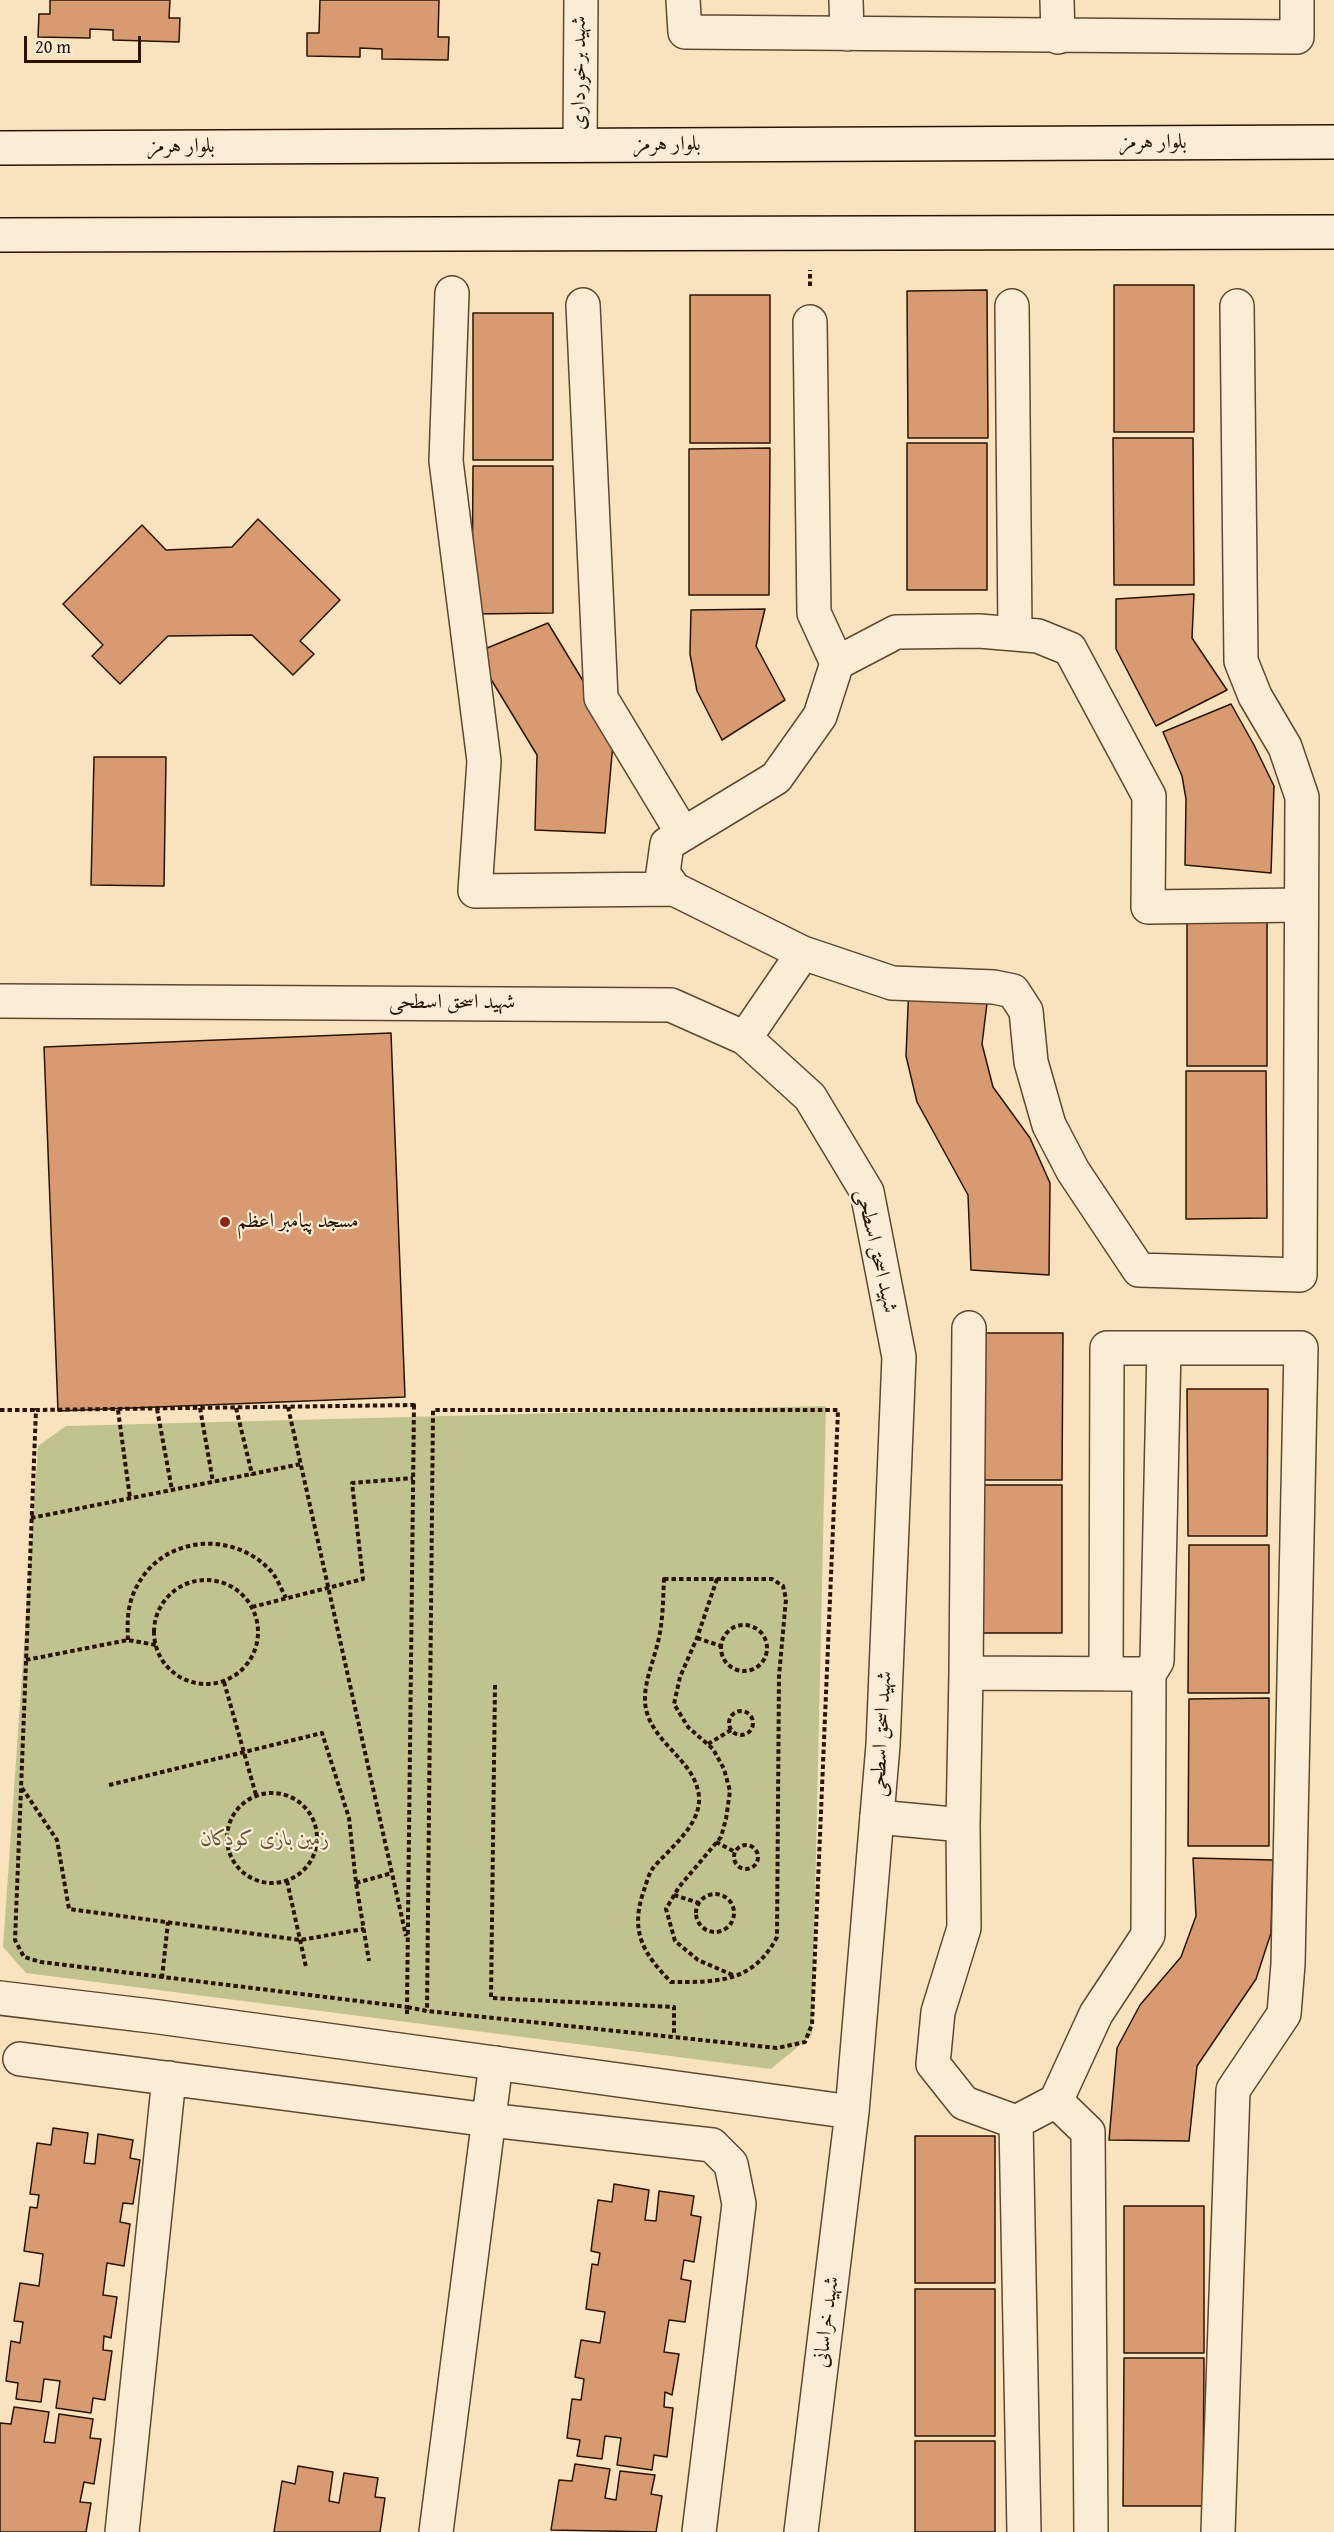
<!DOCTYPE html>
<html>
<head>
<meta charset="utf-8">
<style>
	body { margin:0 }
	#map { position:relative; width:1334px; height:2532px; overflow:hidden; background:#f9e3be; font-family:"Gentium Book Plus",serif }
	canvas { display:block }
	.scale { position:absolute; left:24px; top:36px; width:117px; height:27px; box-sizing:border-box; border:3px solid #291404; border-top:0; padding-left:8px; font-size:18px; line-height:21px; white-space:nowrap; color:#291404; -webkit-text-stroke:4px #fbedd5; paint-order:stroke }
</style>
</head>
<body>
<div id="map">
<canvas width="1334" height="2532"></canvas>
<div class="scale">20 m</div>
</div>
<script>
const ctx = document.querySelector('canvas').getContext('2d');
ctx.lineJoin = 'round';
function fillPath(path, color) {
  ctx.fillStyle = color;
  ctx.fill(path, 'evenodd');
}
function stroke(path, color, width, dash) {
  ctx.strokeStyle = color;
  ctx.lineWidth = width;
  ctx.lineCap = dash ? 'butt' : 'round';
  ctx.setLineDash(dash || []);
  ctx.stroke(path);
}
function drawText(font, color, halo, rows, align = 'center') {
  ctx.font = font + ' "Gentium Book Plus",Amiri,serif';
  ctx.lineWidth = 4.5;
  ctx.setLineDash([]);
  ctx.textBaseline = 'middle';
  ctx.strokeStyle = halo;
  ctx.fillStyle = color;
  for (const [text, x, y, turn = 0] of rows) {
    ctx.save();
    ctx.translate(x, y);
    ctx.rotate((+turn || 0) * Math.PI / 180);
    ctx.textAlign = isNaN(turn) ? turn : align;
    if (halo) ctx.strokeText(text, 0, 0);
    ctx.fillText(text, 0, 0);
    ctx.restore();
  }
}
fillPath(new Path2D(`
	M826 1406 812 2035 771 2069 26 1973 3 1947 38 1446 66 1426Z`), '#c0c38f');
const building = new Path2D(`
	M50 0H170L169 18H180L179 42 113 40V30L90 29V38L38 37 39 14H50Z
	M320 0H439L438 37H449L448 60 382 59V49L360 48V57L307 56V33H319Z
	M1114 285H1194V432H1114Z
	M987 290 988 438H908L907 291Z
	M690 295H770V443H690Z
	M473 313H553V460H473Z
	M1113 438H1193L1194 585H1114Z
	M907 443H987V590H907Z
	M770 448 769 595H689V449Z
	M473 466H553V613L472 614Z
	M258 519 340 600 300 641 314 654 293 675 252 635 168 636 120 684 92 656 103 645 63 604 142 525 166 550 232 547Z
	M1194 594 1192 638 1227 690 1156 726 1116 649V599Z
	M765 609 756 646 785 700 722 740 697 691 690 654 691 610Z
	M548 623 614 732 605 833 535 830 537 755 475 653Z
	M1231 704 1254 745 1274 786 1271 873 1185 865 1186 799 1182 776 1163 732Z
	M94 757H166L164 886 91 885Z
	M1187 919H1267V1066H1187Z
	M909 983 989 987 982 1044 993 1087 1030 1138 1050 1183 1049 1275 971 1270 968 1195 917 1102 906 1056Z
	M391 1033 405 1397 58 1411 44 1047Z
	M1186 1071H1266L1267 1218 1186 1219Z
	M982 1333H1063L1062 1480H982Z
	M1187 1389H1268L1267 1536H1188Z
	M982 1485H1062V1633H982Z
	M1189 1545H1269V1693H1188Z
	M1269 1698V1846H1188L1189 1699Z
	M1193 1858 1273 1860 1271 1933 1256 1979 1197 2066 1189 2141 1109 2140 1117 2048 1140 2005 1181 1957 1196 1916Z
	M53 2128 88 2133 84 2163 95 2164 98 2134 133 2140 130 2158 140 2160 133 2204 123 2203 120 2222 130 2224 124 2266 107 2263 103 2295 117 2297 111 2338 104 2336 103 2350 112 2351 105 2400 93 2398 91 2413 56 2408 60 2381 44 2379 41 2402 16 2399 18 2383 6 2381 11 2341 20 2343 23 2322 14 2321 20 2283 39 2286 43 2254 24 2251 30 2207 37 2208 39 2195 30 2194 37 2143 51 2145Z
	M915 2136H995V2283H915Z
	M614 2184 649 2190 645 2220 656 2221 659 2191 694 2196 691 2215 701 2217 694 2262 684 2260 681 2279 691 2281 685 2322 669 2320 664 2352 679 2354 672 2395 665 2392 664 2407 673 2408 667 2457 654 2455 652 2470 617 2465 621 2438 605 2436 602 2459 577 2456 580 2440 567 2438 572 2399 581 2400 584 2379 575 2377 581 2340 600 2343 605 2312 586 2309 592 2264 598 2265 600 2253 591 2251 598 2200 612 2202Z
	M1124 2206H1204V2353H1124Z
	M915 2289H995V2436H915Z
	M1124 2358H1204L1203 2506H1123Z
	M14 2407 49 2412 44 2442 55 2443 59 2414 93 2419 90 2438 101 2439 94 2484 84 2482 80 2502 91 2503 86 2532H0V2423L11 2424Z
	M915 2441H995V2532H915Z
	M575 2464 610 2469 605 2498 616 2500 620 2471 655 2475 651 2494 662 2496 656 2532 551 2530 559 2480 572 2481Z
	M298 2466 333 2472 329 2501 339 2503 344 2473 378 2478 375 2497 385 2498 380 2532H274L282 2481 295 2484Z`);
fillPath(building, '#d89a71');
stroke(building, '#291404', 1.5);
const minor = new Path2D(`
	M683 0 685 32 1297 37V0
	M846 0 847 34
	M1057 0 1058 37
	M580 145 581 0
	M452 293 446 461 484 761 475 891 674 889
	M583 305 601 698 683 834
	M1012 306 1015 634
	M810 322 814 613 837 663
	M803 953 674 889 663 873 667 844 776 778 820 716 837 663 896 632 979 631 1015 634 1038 636 1070 649 1149 796 1148 907 1301 905
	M745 1038 803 953 892 983 994 987 1013 991 1026 1011 1031 1062 1049 1125 1073 1171 1139 1270 1300 1275 1302 797 1285 747 1255 696 1241 661 1237 306
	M966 1673 1149 1674 1148 1935 1096 2014 1056 2101 1016 2122 964 2103 933 2064 938 2012 964 1928 963 1825Z
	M966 1673 969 1328
	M1106 1674 1107 1348H1301L1288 1964 1284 2014 1233 2090 1218 2532
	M1149 1674 1157 1661 1164 1348
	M877 1817 963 1825
	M20 2059 489 2120 712 2145 731 2164 739 2204 699 2532
	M1056 2101 1088 2132 1091 2532
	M1016 2122 1024 2532
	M122 2532 169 2078
	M436 2532 496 2063`);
const tertiary = new Path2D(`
	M0 1001 671 1005 745 1038 810 1097 867 1192 899 1357 883 1745 852 2112 801 2532
	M0 1998 159 2017 852 2112`);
const secondary = new Path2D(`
	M0 148 1334 142
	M0 235 1334 232`);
stroke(minor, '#5d4832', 36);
stroke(tertiary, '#5d4832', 36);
stroke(secondary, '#291404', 36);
stroke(new Path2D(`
	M810 286V270
	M414 1405 407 2007 41 1962 24 1957 15 1940 36 1410Z
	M288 1407 406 1936
	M200 1408 213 1482
	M236 1408 252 1474 301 1464
	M157 1409 172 1490
	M0 1410H36
	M118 1410 130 1498
	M31 1518 252 1474
	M664 1579H772L783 1586 786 1599 779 1676 777 1937C753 1983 718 1982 671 1982 644 1954 630 1933 643 1893 646 1885 648 1875 653 1868 670 1848 701 1825 699 1797 696 1762 657 1746 647 1713 640 1690 653 1664 658 1642 663 1622 663 1600 664 1579Z
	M717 1579 697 1638 680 1677 674 1704 688 1727 713 1749 724 1769 730 1791 726 1819 721 1837 679 1887 666 1909 675 1941 698 1960 735 1976
	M154 1632a52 52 0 1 1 104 0a52 52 0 1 1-104 0Z
	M252 1607 363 1579 352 1483 413 1478
	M721 1648a23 23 0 1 1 46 0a23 23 0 1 1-46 0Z
	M697 1638 721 1646
	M128 1640C127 1622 127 1604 137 1586 163 1536 232 1530 270 1570 277 1577 281 1589 286 1598
	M26 1660 128 1640 156 1645
	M224 1682 256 1795
	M495 1685 491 1998 674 2007V2036
	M729 1723a12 12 0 1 1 24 0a12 12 0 1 1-24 0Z
	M708 1744 731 1730
	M109 1785 322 1733 349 1818 356 1883 369 1961
	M22 1788 57 1840 69 1909 300 1940 364 1929
	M227 1838a45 45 0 1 1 90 0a45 45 0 1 1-90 0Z
	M716 1842 735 1852
	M734 1857a12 12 0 1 1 24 0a12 12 0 1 1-24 0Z
	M287 1881 306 1967
	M356 1883 392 1873
	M696 1913a19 19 0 1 1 38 0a19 19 0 1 1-38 0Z
	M674 1895 699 1903
	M162 1978 168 1922
	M407 2014V2007L427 2011 777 2048 805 2042 812 2024 838 1410H433L427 2011`), '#291404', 4, [4.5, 3]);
stroke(minor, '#fbedd5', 33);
stroke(tertiary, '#fbedd5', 33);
stroke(secondary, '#fbedd5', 33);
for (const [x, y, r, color] of [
	[225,1222,6,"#8f2418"]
]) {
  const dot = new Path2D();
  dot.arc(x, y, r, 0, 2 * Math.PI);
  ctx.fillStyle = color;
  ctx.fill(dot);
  stroke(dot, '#fbedd5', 2);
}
drawText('21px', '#291404', '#fbedd5', [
	["شهید برخورداری",580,73,-90],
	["بلوار هرمز",1153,143],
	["بلوار هرمز",667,145],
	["بلوار هرمز",181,147],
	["شهید اسحق اسطحی",452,1003],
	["شهید اسحق اسطحی",876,1251,77],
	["شهید اسحق اسطحی",882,1734,-87],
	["شهید خراسانی",827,2322,-83]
]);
drawText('21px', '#291404', '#fbedd5', [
	["مسجد پیامبر اعظم",237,1222]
], 'left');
drawText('italic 21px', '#5e5135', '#fbedd5', [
	["زمین بازی کودکان",265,1840]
]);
</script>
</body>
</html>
